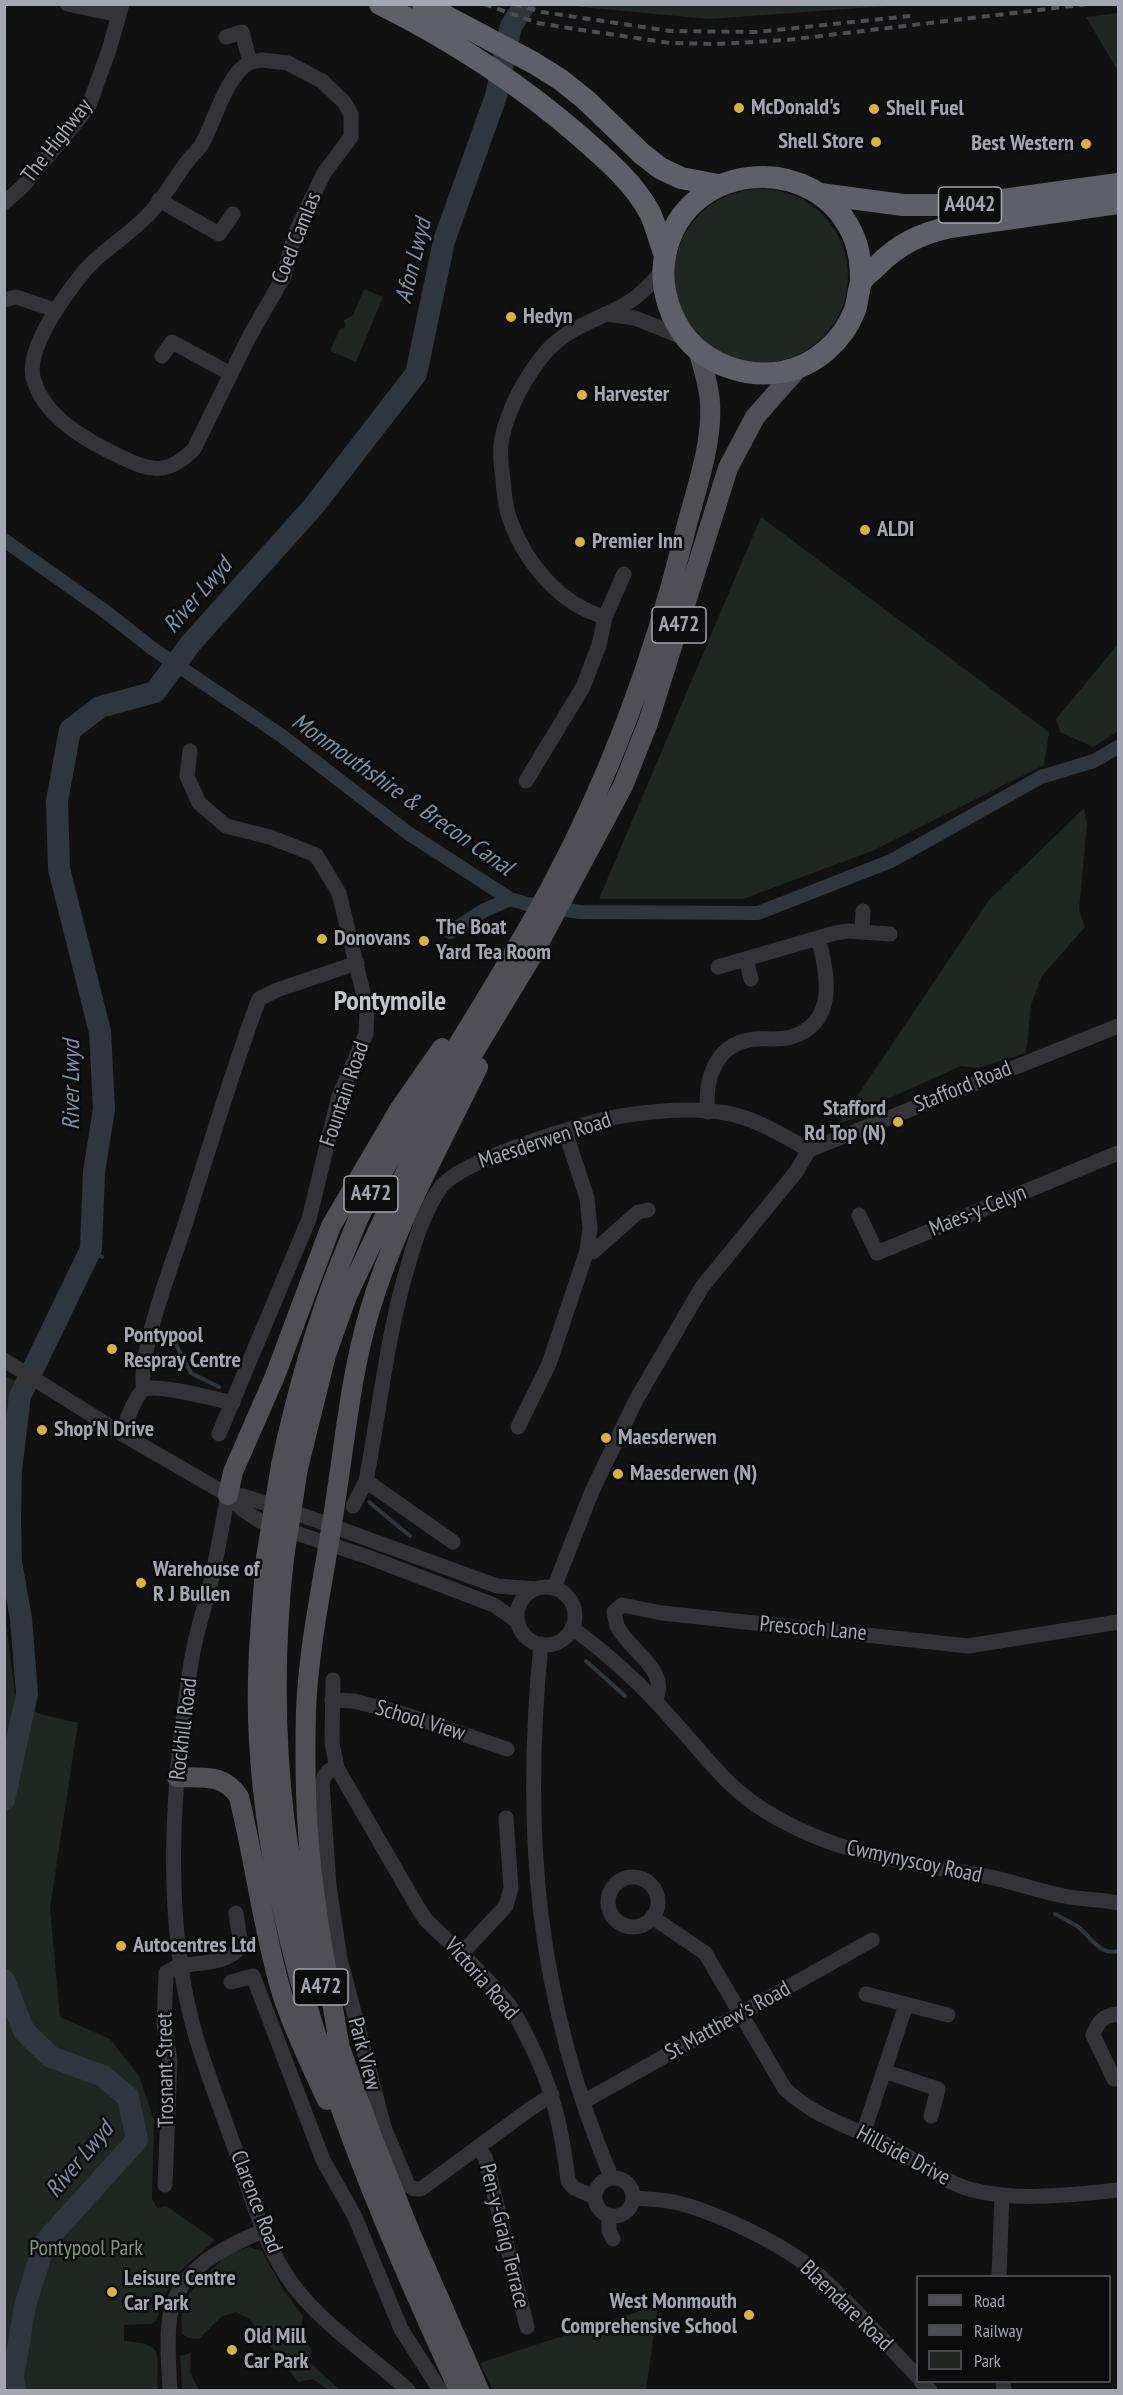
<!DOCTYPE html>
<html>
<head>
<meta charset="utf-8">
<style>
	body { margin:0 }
	#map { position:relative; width:1123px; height:2395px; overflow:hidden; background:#111112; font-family:"PT Sans Narrow",sans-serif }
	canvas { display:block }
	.frame { position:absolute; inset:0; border:6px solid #a4a7b1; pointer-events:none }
	.legend { position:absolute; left:916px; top:2275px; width:195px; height:108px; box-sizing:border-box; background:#0c0c0d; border:2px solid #494a4f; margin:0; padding:8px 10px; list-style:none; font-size:18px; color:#a4a7b1 }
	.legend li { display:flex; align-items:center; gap:12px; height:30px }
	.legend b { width:30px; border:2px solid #494a4f }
</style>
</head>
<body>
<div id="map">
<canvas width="1123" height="2395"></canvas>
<div class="frame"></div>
<ul class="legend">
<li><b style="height:8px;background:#4f4f55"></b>Road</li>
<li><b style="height:8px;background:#4d4e53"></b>Railway</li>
<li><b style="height:16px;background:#202621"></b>Park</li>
</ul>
</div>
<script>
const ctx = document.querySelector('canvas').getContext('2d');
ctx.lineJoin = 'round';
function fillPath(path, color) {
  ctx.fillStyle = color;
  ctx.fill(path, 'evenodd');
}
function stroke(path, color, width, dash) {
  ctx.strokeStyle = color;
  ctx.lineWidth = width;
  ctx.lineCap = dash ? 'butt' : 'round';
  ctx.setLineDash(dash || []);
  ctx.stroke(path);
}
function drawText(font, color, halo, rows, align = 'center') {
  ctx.font = font + ' "PT Sans Narrow",sans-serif';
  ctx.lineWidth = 5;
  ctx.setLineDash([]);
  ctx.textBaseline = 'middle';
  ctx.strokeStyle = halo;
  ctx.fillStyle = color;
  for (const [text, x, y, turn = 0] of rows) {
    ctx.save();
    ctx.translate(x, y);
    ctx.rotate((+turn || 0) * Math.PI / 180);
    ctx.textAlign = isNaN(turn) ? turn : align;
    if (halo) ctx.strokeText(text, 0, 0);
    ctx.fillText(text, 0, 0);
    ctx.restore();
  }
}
fillPath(new Path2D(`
	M574 5H901L709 19 582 7Z
	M1118 13V71L1086 17Z
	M674 276a87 87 0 1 1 174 0a87 87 0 1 1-174 0Z
	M364 289 383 297 356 362 330 351 340 329 346 327 344 320 353 315Z
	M761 517 1049 732 1044 765 872 851 743 899H599Z
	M1118 644V731L1093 747 1060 732 1056 719Z
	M1084 808 1087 824 1079 910 1085 927 1042 976 1031 1005 1026 1053 978 1068 961 1066 876 1104 868 1115 839 1123 989 900Z
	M5 1376 16 1381 5 1447Z
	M5 1613 16 1704 44 1715 78 1723 50 1908 60 2017 110 2039 139 2076 154 2120 152 2199 157 2208 166 2206 215 2240 180 2271 165 2295 156 2321 151 2324 124 2325V2341C167 2344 156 2353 158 2390H5Z
	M249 2247 262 2251 283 2289 303 2316 301 2329 312 2352 306 2359 340 2390H328L313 2379 298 2382 249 2319 236 2312 221 2317 199 2339 189 2338 182 2334 181 2320 183 2301 204 2277 229 2253Z
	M658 2305 646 2390H493L480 2363Z
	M191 2353 190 2373 199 2390H182L180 2356Z`), '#202621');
stroke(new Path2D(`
	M91 1249 102 1257
	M170 1333 191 1373 219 1387
	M369 1502 410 1536
	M586 1661 625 1696
	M1055 1914C1063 1918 1070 1922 1077 1926 1090 1935 1100 1957 1118 1951`), '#30363d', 4);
stroke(new Path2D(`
	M4 540 106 612 153 649 282 736 408 833 510 899 527 904 580 912 758 913 891 861 1041 777 1094 761 1118 747
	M450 932 483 911 510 899`), '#30363d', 14);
stroke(new Path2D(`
	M4 1800 27 1694 21 1619 11 1562 10 1519 11 1470 20 1396 91 1249 94 1172 104 1109 100 1032 59 869 57 801 70 730 100 707 155 692 191 643 313 507 416 374 444 241 496 96 511 26 525 4
	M4 1980 24 2031 51 2057 103 2076 128 2097 137 2140 45 2242 25 2306 13 2378 15 2390`), '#30363d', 22);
stroke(new Path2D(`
	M67 4 119 15
	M226 37 242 32 250 62
	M262 60 288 63 322 81 344 102 351 114V137L324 173 295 234 284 276 248 339 194 449C168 475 152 472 121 457 87 441 43 417 33 377 26 346 73 281 95 260 112 245 131 232 147 216 164 200 175 176 190 158 194 154 199 149 202 144 214 123 226 75 249 63 253 61 258 61 262 60Z
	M159 200 219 234 233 214
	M4 203 23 186 88 108 109 50 122 4
	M4 300 16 297 55 310
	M605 314 635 318 685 338
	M162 356 172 342 231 374
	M605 617C560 605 525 562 510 520 505 507 504 492 503 479 501 466 499 451 502 438 508 408 526 376 545 353 567 327 598 320 626 304 641 295 652 283 663 270
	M190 751 187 776 199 803 226 826 270 837 316 855 339 893 367 1009 366 1034 339 1096 309 1219 219 1434
	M526 781 583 687 599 645 605 617 624 574
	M862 932 863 911
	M746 959 751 979
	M718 967 835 933 848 931 890 934
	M708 1112C704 1081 715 1046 749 1040 763 1037 777 1041 791 1037 838 1023 828 973 818 938
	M809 1150 1118 1026
	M859 1215 877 1253 1118 1153
	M587 1251 593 1252 638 1212 648 1210
	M4 1360 122 1434 228 1495 243 1510 260 1521 368 1557 494 1605 518 1622
	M144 1389C136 1361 171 1266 182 1234 207 1156 230 1076 259 999L277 990 357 963
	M518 1427 549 1364 587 1251 590 1228 587 1198 565 1131
	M122 1434C125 1424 136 1393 145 1389 159 1384 215 1399 233 1403
	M228 1495C222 1525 217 1556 210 1586 204 1609 196 1633 192 1657 173 1774 162 1910 193 2026 204 2067 220 2106 234 2146 251 2193 263 2245 293 2285 325 2327 370 2355 408 2390
	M228 1495 243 1496 313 1519 497 1586 536 1589
	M353 1506 366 1481
	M453 1542 366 1481C380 1408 387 1334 409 1262 416 1237 425 1209 441 1187 462 1160 585 1122 621 1116 654 1111 693 1107 726 1113 755 1118 782 1135 809 1150
	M517 1616a29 29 0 1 1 58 0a29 29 0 1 1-58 0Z
	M554 1588 592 1491 636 1400 702 1287 796 1172 809 1150
	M572 1628C611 1656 645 1688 676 1724 702 1752 724 1783 756 1805 829 1854 901 1861 985 1876 1012 1881 1037 1891 1064 1896 1082 1900 1101 1899 1118 1903
	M541 1644C522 1835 537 1999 611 2177
	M333 1680 332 1743 337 1768C328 1769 324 1775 322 1783L329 1886 340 1959 384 2127 408 2185 414 2189H421L530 2109 552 2095
	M332 1700 354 1701 404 1714 507 1749
	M655 1701C671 1670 629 1651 617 1626 616 1622 615 1616 614 1612L622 1605 662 1613 968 1646 1118 1622
	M337 1768 418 1908 426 1920C454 1947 484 1974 509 2005 517 2016 523 2029 529 2041 553 2087 562 2130 568 2181L574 2188 594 2197
	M608 1902a25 25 0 1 1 50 0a25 25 0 1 1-50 0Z
	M652 1917 705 1953 785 2089C814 2116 845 2125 880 2141 910 2155 937 2179 969 2189 1015 2202 1071 2195 1118 2190
	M461 1954 506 1906 511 1888 506 1818
	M231 1982 253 1976 323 2160 355 2217 401 2329 440 2390
	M866 1994 948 2015
	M884 2071 938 2089 931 2116
	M1114 2079 1093 2035C1099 2020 1103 2016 1118 2014
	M583 2102 872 1940
	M863 2134 906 2005
	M478 2147 485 2157 527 2327
	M595 2197a19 19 0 1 1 38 0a19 19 0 1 1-38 0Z
	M165 2185 170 2061 164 2023 166 1973C186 1957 221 1971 241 1946L236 1913
	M633 2198C646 2199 661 2199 674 2202 714 2211 781 2243 812 2269 850 2302 883 2341 918 2377
	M609 2215V2231L613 2239
	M999 2276 1002 2195
	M921 2382 930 2390
	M1003 2382 1004 2390
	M170 2390C169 2366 166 2341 170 2316 177 2269 226 2246 265 2230`), '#343438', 15);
stroke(new Path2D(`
	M281 1465C296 1395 315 1327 341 1261 348 1245 354 1227 362 1211 419 1099 493 996 552 885 610 776 653 660 683 540 693 498 713 446 710 403 709 385 703 367 698 350
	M298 1468 326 1355 347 1296 423 1136 532 956 623 786 648 723 728 468 755 417 800 366
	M228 1495 233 1472 275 1376 331 1226 399 1110 442 1048
	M266 1558C261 1619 255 1679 259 1740 271 1965 366 2188 459 2390
	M284 1558C274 1647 274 1735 285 1824 291 1870 303 1917 315 1962
	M177 1777C202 1778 224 1773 239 1797 255 1862 263 1930 282 1994 294 2031 311 2065 327 2100
	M336 2037 372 2137 410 2232 479 2390
	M340 2049C328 1977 313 1905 308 1832 305 1792 305 1751 306 1710 309 1640 325 1573 335 1504 345 1440 351 1374 369 1313 394 1227 439 1147 478 1067`), '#4f4f55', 20);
stroke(new Path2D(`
	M380 4C454 41 520 84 582 138 606 159 635 184 650 213 656 226 660 242 665 256
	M423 4 534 63 561 80 586 100 642 154 660 168 681 178 718 185
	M820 194 903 205H966L1118 184
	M861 280C861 267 860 253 855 240 819 146 676 160 664 263 661 290 670 318 687 339 710 366 748 378 782 372 815 366 843 341 855 310 858 301 858 286 863 279 866 275 872 271 876 267 898 244 920 234 950 227L1118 203`), '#5f6067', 22);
stroke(new Path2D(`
	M484 4 538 23 562 27 670 43 717 44 787 40 1089 4
	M514 4 542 12 670 31 757 32 910 16`), '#4d4e53', 4, [8, 6]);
stroke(new Path2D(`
	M266 1558 281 1465
	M284 1558 298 1468`), '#4f4f55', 20);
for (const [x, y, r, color] of [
	[739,108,6,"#d9b242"],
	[874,109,6,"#d9b242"],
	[876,142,6,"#d9b242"],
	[1086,144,6,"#d9b242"],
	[511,317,6,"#d9b242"],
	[582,395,6,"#d9b242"],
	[865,530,6,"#d9b242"],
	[580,542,6,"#d9b242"],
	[322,939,6,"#d9b242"],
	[424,941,6,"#d9b242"],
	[898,1122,6,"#d9b242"],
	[112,1349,6,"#d9b242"],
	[42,1430,6,"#d9b242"],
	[606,1438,6,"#d9b242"],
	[618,1474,6,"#d9b242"],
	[141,1583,6,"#d9b242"],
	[121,1946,6,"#d9b242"],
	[112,2292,6,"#d9b242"],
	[749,2315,6,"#d9b242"],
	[232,2350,6,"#d9b242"]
]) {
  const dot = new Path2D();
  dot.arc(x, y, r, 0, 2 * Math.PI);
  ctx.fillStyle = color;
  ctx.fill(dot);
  stroke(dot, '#0c0c0d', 2);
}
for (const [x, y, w] of [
	[970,205,63],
	[679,625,54],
	[371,1194,54],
	[321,1987,54]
]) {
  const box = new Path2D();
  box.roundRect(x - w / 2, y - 18, w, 36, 4.5);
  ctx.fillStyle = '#0c0c0d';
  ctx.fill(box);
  stroke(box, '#a4a7b1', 1.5);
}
drawText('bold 21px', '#a4a7b1', null, [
	["A4042",970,205],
	["A472",679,625],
	["A472",371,1194],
	["A472",321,1987]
]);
drawText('bold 22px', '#a4a7b1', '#0c0c0d', [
	["McDonald's",751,108],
	["Shell Fuel",886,109],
	["Shell Store",864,142,"right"],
	["Best Western",1074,144,"right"],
	["Hedyn",523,317],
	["Harvester",594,395],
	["ALDI",877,530],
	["Premier Inn",592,542],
	["The Boat",436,928],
	["Yard Tea Room",436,953],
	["Donovans",334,939],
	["Stafford",886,1109,"right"],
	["Rd Top (N)",886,1134,"right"],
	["Pontypool",124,1336],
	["Respray Centre",124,1361],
	["Shop'N Drive",54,1430],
	["Maesderwen",618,1438],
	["Maesderwen (N)",630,1474],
	["Warehouse of",153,1570],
	["R J Bullen",153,1595],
	["Autocentres Ltd",133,1946],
	["Leisure Centre",124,2279],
	["Car Park",124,2304],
	["West Monmouth",737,2302,"right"],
	["Comprehensive School",737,2327,"right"],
	["Old Mill",244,2337],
	["Car Park",244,2362]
], 'left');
drawText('22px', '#a4a7b1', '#0c0c0d', [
	["The Highway",57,141,-52],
	["Coed Camlas",297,238,-68],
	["Stafford Road",963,1087,-22],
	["Fountain Road",345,1094,-71],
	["Maesderwen Road",545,1141,-18],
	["Maes-y-Celyn",978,1211,-22],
	["Prescoch Lane",813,1629,5],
	["School View",420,1721,17],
	["Rockhill Road",184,1729,-83],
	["Cwmynyscoy Road",914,1862,12],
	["Victoria Road",481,1979,49],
	["St Matthew's Road",728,2021,-29],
	["Park View",364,2054,75],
	["Trosnant Street",166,2070,-91],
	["Hillside Drive",903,2156,28],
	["Clarence Road",256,2202,69],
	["Pen-y-Graig Terrace",504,2236,76],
	["Blaendare Road",846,2306,44]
]);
drawText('22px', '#7d9981', '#0c0c0d', [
	["Pontypool Park",86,2249]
]);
drawText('italic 24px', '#7e91a8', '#0c0c0d', [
	["Afon Lwyd",414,261,-76],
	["River Lwyd",198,596,-49],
	["Monmouthshire & Brecon Canal",402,795,35],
	["River Lwyd",72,1085,-90],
	["River Lwyd",80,2160,-50]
]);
drawText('bold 28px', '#c4c6cd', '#0c0c0d', [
	["Pontymoile",390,1002]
]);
</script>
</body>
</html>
